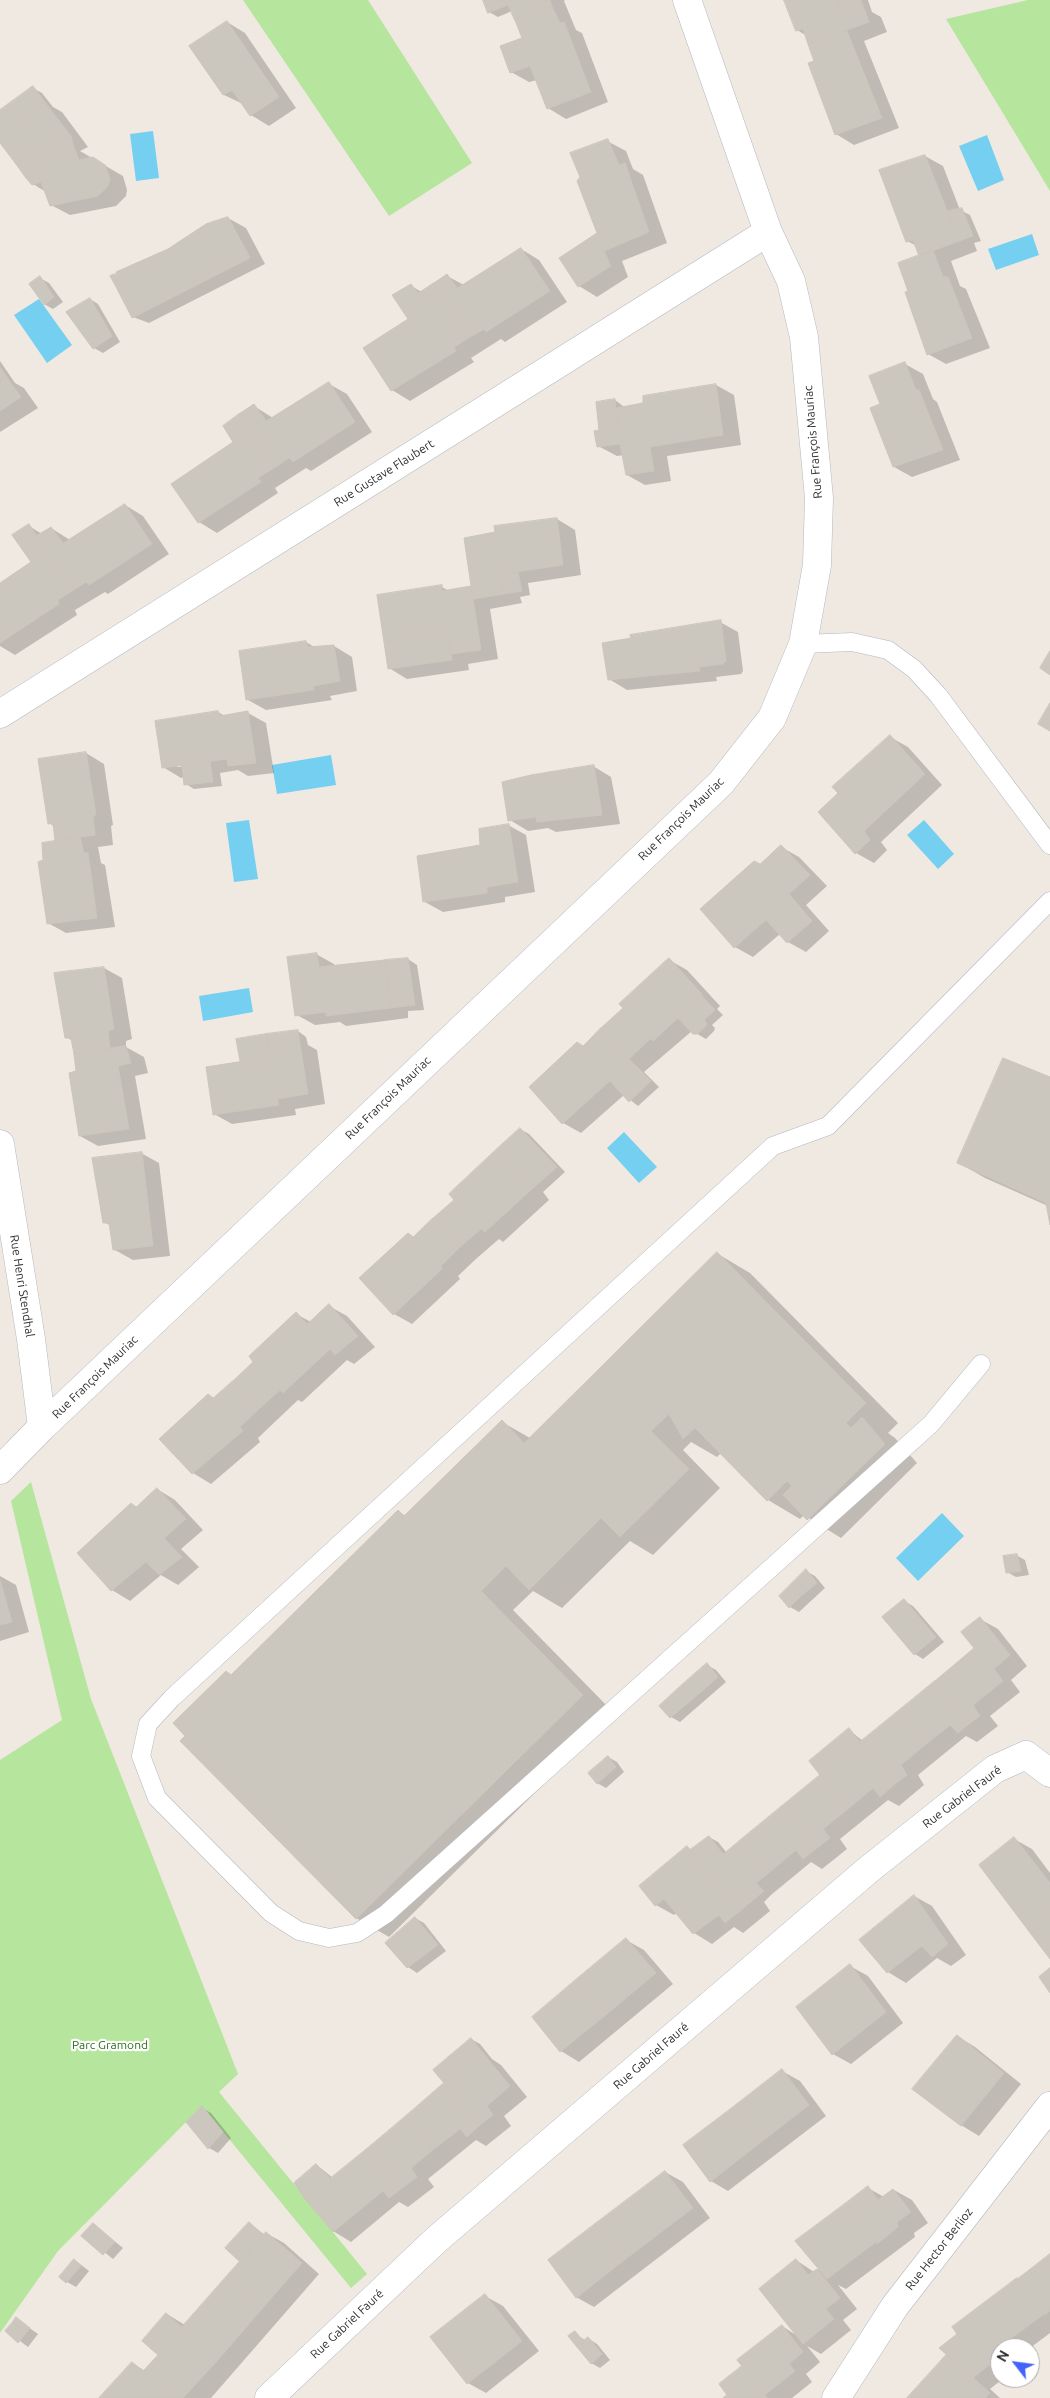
<!DOCTYPE html>
<html>
<head>
<meta charset="utf-8">
<style>
	body { margin:0 }
	#map { position:relative; width:1050px; height:2398px; overflow:hidden; background:#efe9e1; font-family:Ubuntu,sans-serif }
	canvas { display:block }
	.north { position:absolute; left:990px; top:2338px; width:50px; height:50px; box-sizing:border-box; background:#fff; border:1px solid #ababab; border-radius:50%; rotate:300deg; font-size:14px; font-weight:700; line-height:20px; text-align:center; color:#2e2e2e }
	.north::after { content:''; display:block; margin:auto; width:18px; height:22px; background:#4264fb; clip-path:polygon(50% 0,100% 100%,50% 72%,0 100%) }
</style>
</head>
<body>
<div id="map">
<canvas width="1050" height="2398"></canvas>
<div class="north">N</div>
</div>
<script>
const ctx = document.querySelector('canvas').getContext('2d');
ctx.lineJoin = 'round';
function fillPath(path, color) {
  ctx.fillStyle = color;
  ctx.fill(path, 'evenodd');
}
function stroke(path, color, width, dash) {
  ctx.strokeStyle = color;
  ctx.lineWidth = width;
  ctx.lineCap = dash ? 'butt' : 'round';
  ctx.setLineDash(dash || []);
  ctx.stroke(path);
}
function drawText(font, color, halo, rows, align = 'center') {
  ctx.font = font + ' Ubuntu,sans-serif';
  ctx.lineWidth = 4.5;
  ctx.setLineDash([]);
  ctx.textBaseline = 'middle';
  ctx.strokeStyle = halo;
  ctx.fillStyle = color;
  for (const [text, x, y, turn = 0] of rows) {
    ctx.save();
    ctx.translate(x, y);
    ctx.rotate((+turn || 0) * Math.PI / 180);
    ctx.textAlign = isNaN(turn) ? turn : align;
    if (halo) ctx.strokeText(text, 0, 0);
    ctx.fillText(text, 0, 0);
    ctx.restore();
  }
}
fillPath(new Path2D(`
	M243 0H368L472 163 389 216Z
	M1028 0H1050V191L946 19Z
	M31 1482 91 1699 238 2074 219 2092 367 2274 351 2288 202 2106 58 2251 0 2333V1760L62 1720 11 1501Z`), '#b6e59e');
fillPath(new Path2D(`
	M153 131 159 178 136 181 130 134Z
	M987 135 1004 180 978 191 959 146Z
	M1032 234 1039 255 996 270 988 249Z
	M39 299 72 345 47 363 14 315Z
	M331 755 336 785 277 794 272 765Z
	M249 820 258 879 234 882 226 823Z
	M924 820 954 854 938 869 907 835Z
	M249 988 253 1012 203 1021 199 996Z
	M624 1132 657 1167 639 1183 607 1148Z
	M942 1513 964 1536 918 1581 896 1558Z`), '#75cff0');
fillPath(new Path2D(`
	M484 0H565L564 1 576 30 582 33 608 102 566 119 548 108 537 80 529 82 511 72 524 39 512 11 498 17 489 12Z
	M786 0H868L872 12 881 17 887 32 864 41 899 128 854 145 836 134 807 36 797 30Z
	M227 22 245 33 296 108 269 126 251 115 243 104 224 95 191 47Z
	M33 88 42 93 53 107 62 112 88 147 80 151 123 176 127 190 126 196 116 206 70 215 51 205 46 192 33 184 0 141V112Z
	M607 141 626 151 633 169 643 175 667 243 622 261 628 277 597 297 579 286 599 233Z
	M925 156 943 166 960 210 970 215 981 241 974 243 977 251 951 261 960 286 966 289 990 348 946 364 928 354 910 291 921 256 917 246 907 241Z
	M228 218 246 228 265 264 149 323 133 317 115 275 119 278Z
	M521 249 539 260 567 302 505 342 501 339 471 358 474 362 410 401 392 390 410 319 411 286 422 292 447 276 464 285Z
	M40 278 49 283 63 302 53 309 44 304Z
	M90 299 98 304 120 342 103 353 94 348Z
	M0 361 15 383 24 388 38 408 0 432Z
	M905 364 923 374 933 399 937 402 960 460 912 477 894 467 881 405Z
	M329 384 347 394 372 432 311 471 306 468 275 488 278 493 217 533 199 522 173 484 235 442 254 406 273 418Z
	M716 385 734 395 741 445 667 456 671 481 645 485 627 475 624 455 617 456 598 446 603 431 601 429 615 400 623 406 624 408Z
	M125 505 143 516 169 554 108 594 105 592 75 610 77 615 15 655 0 646V584L32 563 29 526 42 534 51 528 70 540Z
	M557 519 575 530 581 575 528 583 530 595 520 597 522 603 490 609 498 659 468 664 469 670 407 679 389 668 442 587 449 591 473 587Z
	M720 622 738 632 743 671 741 674 716 677 717 681 627 690 609 679Z
	M306 642 316 648 334 646 352 657 357 691 330 696 332 700 266 710 248 700Z
	M218 712 225 716 248 713 266 723 274 773 248 776 238 770 220 773 222 786 194 789 186 784 185 777 181 778 163 767ZM177 765 189 766 177 767Z
	M890 737 908 747 942 785 881 842 887 850 874 863 856 853 839 793Z
	M86 753 104 764 113 825 111 826 113 845 98 847 101 863 105 865 115 927 66 933 48 923 45 861 57 842 55 827 49 823Z
	M593 766 611 777 620 824 556 832 548 828 528 831 510 820Z
	M508 825 526 835 535 892 505 897V902L443 912 425 902 482 846Z
	M781 847 799 857 827 886 806 905 829 931 806 952 788 942 780 934 753 957 735 947 702 909 760 866Z
	M316 954 334 964 335 967 408 959 417 965 424 1010 408 1011V1018L346 1026 340 1022 315 1025 297 1015Z
	M669 960 687 970 720 1006 717 1009 723 1015 712 1025 715 1028 714 1031 706 1039 692 1031 644 1072 659 1087 638 1106 624 1095 581 1133 563 1123 583 1047 624 1008Z
	M104 968 122 978 132 1039 126 1041V1047L144 1057 148 1073 135 1076 146 1139 98 1146 80 1136 75 1054 73 1041 66 1037Z
	M298 1031 306 1037 308 1045 317 1050 325 1104 295 1109 296 1115 232 1124 214 1114 244 1062 241 1061 238 1040Z
	M1050 1078V1218L1048 1206 985 1178 959 1163Z
	M520 1129 529 1134 565 1172 543 1192 549 1200 503 1242 499 1239 477 1258 458 1276 460 1279 412 1324 394 1314 408 1234 414 1238 456 1200Z
	M141 1153 159 1163 170 1256 133 1260 115 1250 111 1226 104 1222Z
	M718 1254 750 1273 898 1423 888 1433 895 1438 917 1463 841 1538 804 1515 800 1519 768 1500 721 1453 717 1457 691 1442 683 1450 720 1488 653 1555 630 1541 562 1608 533 1591 513 1610 615 1714 389 1937 356 1918 232 1676 398 1511 406 1516 502 1422 530 1438Z
	M329 1306 347 1316 375 1347 354 1364 347 1360 302 1402 298 1400 258 1438 260 1442 211 1484 193 1473 161 1439 214 1399 255 1362 296 1314 311 1322Z
	M157 1489 175 1500 203 1530 181 1549 199 1567 178 1585 161 1575 130 1601 112 1590 79 1553 131 1504 137 1507Z
	M1016 1555 1025 1560 1029 1575 1016 1577 1007 1572Z
	M806 1571 815 1576 825 1588 799 1612 790 1607Z
	M0 1576 16 1585 29 1632 0 1641Z
	M904 1601 913 1606 944 1642 923 1659 915 1654Z
	M980 1619 998 1629 1027 1666 1011 1680 1020 1692 990 1716 998 1726 977 1742 966 1736 918 1775 924 1785 899 1806 888 1800 840 1839 847 1849 822 1869 811 1862 771 1895 764 1902 770 1911 743 1933 734 1927 712 1944 694 1933 677 1913 674 1915 656 1905 687 1848 692 1851 709 1837 718 1842 727 1853 822 1775 849 1730 863 1741 976 1648Z
	M707 1665 716 1670 726 1682 680 1722 671 1717Z
	M608 1757 617 1762 624 1772 606 1788 597 1783Z
	M1014 1839 1032 1849 1050 1873V1958Z
	M914 1896 932 1906 966 1955 951 1966 937 1958 906 1983 888 1972 861 1940Z
	M415 1918 424 1923 446 1951 417 1973 408 1967 386 1943Z
	M626 1940 644 1950 673 1984 579 2062 561 2051 533 2017Z
	M850 1966 868 1976 903 2023 851 2064 833 2054Z
	M957 2036 975 2047 1021 2084 979 2136 961 2125Z
	M471 2039 480 2044 492 2059 501 2065 527 2097 504 2116 511 2126 486 2146 476 2140 428 2179 434 2187 408 2207 399 2202 351 2242 333 2231 295 2184 317 2165 333 2178 447 2084Z
	M782 2071 800 2081 826 2116 728 2191 711 2181Z
	M202 2108 211 2113 231 2138 218 2153 209 2148 188 2122Z
	M665 2172 683 2182 710 2218 594 2307 576 2297Z
	M868 2188 884 2197 894 2190 912 2200 928 2223 914 2233 915 2237 846 2289 838 2285 857 2309 843 2320 851 2330 821 2354 807 2346 820 2362 806 2374 812 2382 792 2398H725L729 2395 744 2366 782 2326 796 2335V2260L814 2272 819 2269Z
	M249 2223 265 2235 266 2233 284 2243 319 2274 211 2398H101L132 2363 145 2371 160 2355 167 2314 185 2325 241 2261 226 2248Z
	M93 2224 123 2248 113 2259 83 2235Z
	M1050 2255V2333L1030 2348H1000V2378H1004L990 2389 1000 2398H909L948 2354 959 2335 954 2327Z
	M75 2260 89 2271 76 2287 67 2282Z
	M485 2296 503 2306 539 2351 486 2393 468 2383Z
	M17 2319 38 2334 28 2347 7 2331Z
	M575 2333 586 2341 589 2339 597 2344 610 2360 600 2368 591 2363Z`), '#0003');
const building = new Path2D(`
	M483 0H506L508 5 488 13Z
	M506 0H550L552 7 515 20Z
	M784 0H837L842 13 863 6 869 22 808 44 803 29 796 31Z
	M837 0H861L863 6 842 13Z
	M552 7 560 23 564 22 591 92 547 109 530 66 510 73 500 46 522 38 515 20Z
	M227 21 279 97 250 116 232 90 223 95 189 46Z
	M847 31 882 118 835 135 808 63 814 61 808 44Z
	M33 86 44 101 0 133V110Z
	M44 101 71 136 16 164 0 143V133Z
	M71 136 73 145 26 178 16 164Z
	M608 139 619 165 625 163 649 232 604 251 611 266 578 287 559 258 597 233 577 181 580 177 570 153Z
	M73 145 79 160 93 157 105 165 110 179 108 186 98 196 50 206 41 182 32 185 26 178Z
	M925 155 959 241 919 256 913 240 906 242 879 170Z
	M962 208 973 236 959 241 948 211Z
	M228 217 248 254 130 314 114 283 118 281 116 272 168 249 206 224Z
	M521 248 550 291 486 332 484 329 470 337 434 283 447 274 457 288Z
	M933 250 943 277H948L972 338 927 355 905 292 908 291 898 263Z
	M248 254 250 258 132 318 130 314Z
	M115 274 118 281 114 283 110 276Z
	M40 276 54 297 44 305 29 284Z
	M434 283 470 337 454 347 456 351 391 391 363 348 408 319 392 295 411 284 418 293Z
	M90 298 112 336 93 349 66 312Z
	M905 362 916 390H919L943 450 893 467 870 408 880 404 869 376Z
	M0 367 6 376 0 380Z
	M6 376 21 397 0 411V380Z
	M329 382 355 422 293 462 289 458 274 468 239 414 254 404 266 421Z
	M716 384 723 435 650 447 654 471 626 475 620 444 597 447 594 431 617 427 616 408 643 403V396Z
	M615 399 617 427 599 430 596 402Z
	M239 414 274 468 258 478 261 482 198 523 171 484 233 442 223 426Z
	M125 504 152 544 89 585 86 582 72 591 36 536 51 527 63 543Z
	M557 518 563 565 501 574 504 594 473 599 464 538 495 532 494 526Z
	M29 524 72 591 58 600 59 604 0 643V583L31 562 12 535Z
	M518 572 522 591 504 594 501 574Z
	M442 585V591L471 586 481 650 451 654 447 632 384 642 377 595Z
	M721 620 726 661 723 664 699 667 700 671 608 680 602 643 631 638 630 635Z
	M447 632 452 660 388 669 384 642Z
	M306 641 308 647 334 645 340 681 313 686 314 690 246 700 239 651Z
	M1050 651V675L1040 668Z
	M1050 703V731L1038 724Z
	M218 711 220 716 248 711 256 763 228 766 227 759 162 768 155 721Z
	M890 735 925 774 864 831 870 840 855 854 818 812 838 793 832 787Z
	M86 752 96 815 93 816 95 835 55 841 53 823 48 824 38 759Z
	M210 761 213 782 184 785 182 765Z
	M594 765 602 815 537 822 536 817 508 821 502 782 531 775Z
	M509 824 518 882 487 887V893L423 902 417 856 480 845 479 829Z
	M80 837 84 853H88L97 918 47 924 38 862 43 860 42 843Z
	M781 845 810 875 789 894 812 921 787 943 766 920 734 948 700 909 754 861 760 864Z
	M317 953 319 967 385 960 391 1008 326 1016V1012L295 1016 287 957Z
	M408 958 415 1005 391 1008 385 960Z
	M669 958 703 995 653 1041 650 1039 629 1059 601 1028 623 1008 619 1004Z
	M104 967 114 1029 108 1031 110 1048 74 1054 71 1038H65L54 973Z
	M702 996 715 1010 704 1020 706 1022V1026L697 1034H693L678 1018Z
	M601 1028 629 1059 610 1076 611 1080 562 1124 529 1087 577 1042 583 1046Z
	M298 1030 299 1038 268 1042 266 1034Z
	M266 1034 270 1057 240 1061 236 1039Z
	M299 1038 308 1094 277 1099 279 1105 213 1115 206 1067 270 1057 268 1042Z
	M126 1046 131 1063 118 1066 129 1129 79 1136 69 1073 76 1071 74 1054Z
	M1003 1058 1050 1077V1225L1046 1203 957 1163Z
	M629 1059 651 1081 629 1102 610 1081V1076Z
	M520 1128 557 1167 532 1189 497 1149Z
	M497 1149 532 1189 485 1232 481 1229 459 1248 432 1219 454 1200 449 1194Z
	M142 1152 153 1246 113 1250 109 1223H103L92 1158Z
	M432 1219 459 1248 441 1266 442 1269 393 1315 359 1278 408 1233 413 1237Z
	M717 1252 866 1403 846 1423 851 1428 862 1417 885 1444 807 1520 783 1495 792 1486 787 1481 767 1501 695 1428 683 1439 669 1414 651 1431 689 1469 620 1537 601 1518 529 1590 506 1566 481 1591 583 1695 356 1919 180 1741 185 1736 173 1723 226 1671 231 1675 398 1510 404 1516 502 1420 524 1443Z
	M329 1304 358 1336 335 1355 330 1349 283 1393 280 1390 259 1409 233 1381 253 1362 249 1356 296 1312 307 1324Z
	M233 1381 259 1409 240 1427 243 1431 192 1474 159 1439 208 1394 213 1398Z
	M157 1488 186 1519 164 1538 182 1557 159 1575 146 1562 111 1591 77 1553 131 1503 136 1507Z
	M1017 1554 1021 1571 1006 1573 1003 1556Z
	M806 1569 817 1583 801 1596 791 1584Z
	M0 1580 12 1622 0 1625Z
	M791 1584 801 1596 789 1608 779 1596Z
	M904 1599 936 1637 914 1655 882 1617Z
	M980 1617 1010 1655 994 1669 1003 1681 973 1705 980 1716 970 1723 935 1681 974 1648 961 1632Z
	M707 1663 718 1677 694 1698 683 1684Z
	M935 1681 970 1723 958 1733 950 1725 925 1745 897 1712Z
	M683 1684 694 1698 670 1718 659 1706Z
	M897 1712 925 1745 901 1765 907 1775 895 1784 860 1742Z
	M849 1728 860 1742 820 1775 809 1761Z
	M860 1742 895 1784 880 1797 873 1788 848 1809 820 1775Z
	M608 1756 616 1767 597 1784 588 1773Z
	M820 1775 848 1809 823 1829 830 1838 817 1848 782 1806Z
	M782 1806 817 1848 803 1859 796 1850 770 1872 743 1838Z
	M709 1836 723 1854 706 1869 690 1850Z
	M1014 1837 1050 1883V1919L1031 1934 979 1865Z
	M743 1838 770 1872 746 1891 753 1900 740 1911 706 1869Z
	M687 1846 740 1911 725 1923 719 1915 693 1934 664 1899 655 1906 639 1886Z
	M756 1883 764 1891 753 1900 746 1891Z
	M914 1895 948 1944 932 1957 922 1946 887 1973 859 1940Z
	M415 1917 438 1945 407 1968 385 1943Z
	M1050 1919V1959L1031 1934Z
	M626 1938 656 1973 607 2014 578 1978Z
	M850 1964 886 2012 832 2055 796 2007Z
	M1050 1968V1993L1039 1977Z
	M578 1978 607 2014 560 2052 532 2017Z
	M957 2035 1004 2073 961 2126 912 2089Z
	M471 2038 483 2053 444 2083 433 2070Z
	M483 2053 510 2086 487 2106 493 2115 480 2125 444 2083Z
	M782 2069 809 2105 760 2143 732 2108Z
	M444 2083 480 2125 467 2137 460 2129 434 2149 406 2116Z
	M202 2106 223 2132 208 2149 186 2122Z
	M732 2108 760 2143 710 2182 683 2145Z
	M406 2116 434 2149 411 2168 417 2177 401 2189 368 2148Z
	M368 2148 401 2189 389 2198 383 2191 333 2232 305 2199Z
	M316 2164 330 2178 305 2199 294 2183Z
	M665 2171 693 2208 623 2261 595 2224Z
	M868 2186 878 2200 893 2189 911 2212 897 2222 898 2227 877 2244 846 2203Z
	M846 2203 876 2242 827 2279 795 2241Z
	M249 2222 263 2235 239 2261 225 2248Z
	M93 2223 115 2242 103 2255 81 2236Z
	M595 2224 623 2261 576 2298 548 2260Z
	M266 2232 302 2263 261 2310 226 2277Z
	M1050 2254V2311L1045 2315 1018 2279Z
	M74 2259 81 2266 66 2283 59 2277Z
	M796 2259 808 2275 817 2269 840 2298 826 2309 834 2319 803 2344 759 2289Z
	M226 2277 261 2310 218 2360 182 2327Z
	M1017 2278 1044 2314 997 2349 1000 2356 973 2378 939 2348 957 2334 952 2327Z
	M485 2294 522 2341 467 2384 430 2337Z
	M166 2313 218 2360 183 2398H174L143 2371 158 2355 142 2341Z
	M16 2317 30 2328 26 2333 13 2322Z
	M13 2322 26 2333 18 2343 5 2331Z
	M782 2325 803 2352 789 2364 795 2371 765 2395 737 2360Z
	M575 2331 584 2342 577 2347 568 2336Z
	M588 2337 602 2354 591 2364 577 2347Z
	M947 2354 990 2393 985 2398H907Z
	M132 2362 143 2371 174 2398H99Z
	M742 2366 765 2395 767 2398H723L727 2395 719 2384Z`);
fillPath(building, '#cbc7bf');
stroke(building, '#cbc5ba', 1);
const service = new Path2D(`
	M803 644 852 642 888 650 914 669 938 695 1050 845
	M981 1364 931 1424 386 1914 357 1933 329 1938 299 1931 271 1913 157 1798 141 1756 148 1724 172 1698 773 1146 828 1126 1050 901`);
const minor = new Path2D(`
	M0 714 768 232
	M0 1144 31 1339 42 1427
	M0 1470 42 1427 721 783 772 718 803 644 817 565 819 498 804 337 791 281 768 232 687 0
	M269 2398 436 2240 868 1870 995 1769 1026 1755 1050 1773
	M836 2398 895 2306 1050 2106`);
stroke(service, '#b4b7c1', 19);
stroke(minor, '#b4b7c1', 29);
stroke(service, '#fff', 18);
stroke(minor, '#fff', 28);
drawText('12px', '#2e2e2e', '#fff', [
	["Rue François Mauriac",813,442,-95],
	["Rue Gustave Flaubert",384,473,-32],
	["Rue François Mauriac",681,819,-44],
	["Rue François Mauriac",388,1098,-44],
	["Rue Henri Stendhal",22,1286,81],
	["Rue François Mauriac",95,1377,-44],
	["Rue Gabriel Fauré",962,1797,-37],
	["Rue Gabriel Fauré",651,2056,-41],
	["Rue Hector Berlioz",939,2249,-52],
	["Rue Gabriel Fauré",347,2324,-43]
]);
drawText('12px', '#2c6e1b', '#fff', [
	["Parc Gramond",110,2045]
]);
</script>
</body>
</html>
